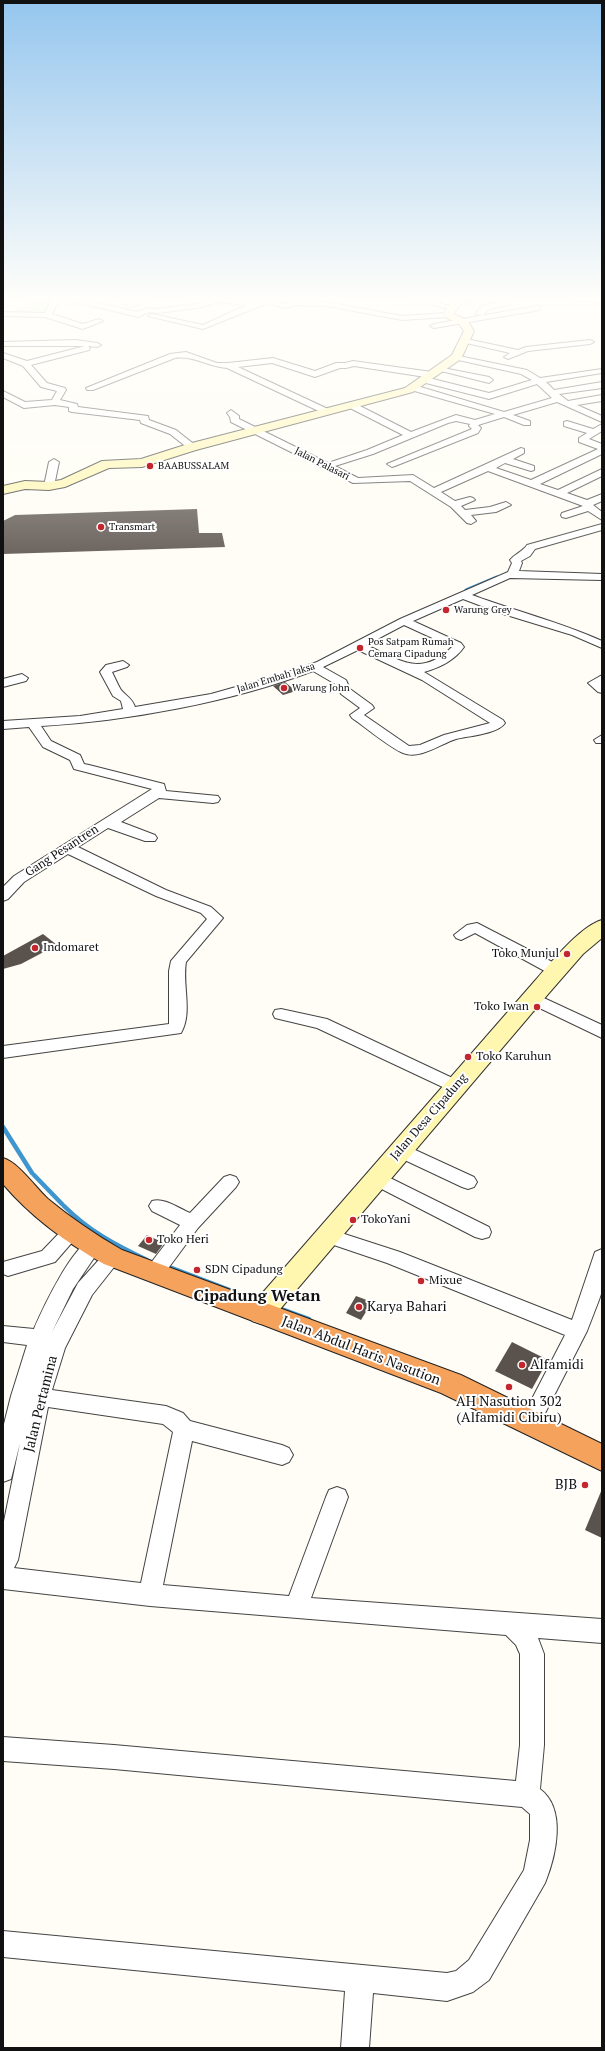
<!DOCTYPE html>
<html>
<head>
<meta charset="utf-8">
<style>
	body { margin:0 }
	#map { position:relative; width:605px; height:2051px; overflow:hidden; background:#fffdf5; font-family:"PT Serif",serif }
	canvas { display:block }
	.frame { position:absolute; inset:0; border:4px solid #111; pointer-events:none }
</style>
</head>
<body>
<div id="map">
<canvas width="605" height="2051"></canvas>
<div class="frame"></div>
</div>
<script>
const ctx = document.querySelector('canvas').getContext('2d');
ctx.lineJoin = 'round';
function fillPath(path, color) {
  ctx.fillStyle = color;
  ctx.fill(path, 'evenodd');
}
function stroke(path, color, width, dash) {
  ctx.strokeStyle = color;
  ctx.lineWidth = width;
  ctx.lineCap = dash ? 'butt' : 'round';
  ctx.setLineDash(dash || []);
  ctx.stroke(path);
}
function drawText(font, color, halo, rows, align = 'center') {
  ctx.font = font + ' "PT Serif",serif';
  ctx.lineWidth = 4;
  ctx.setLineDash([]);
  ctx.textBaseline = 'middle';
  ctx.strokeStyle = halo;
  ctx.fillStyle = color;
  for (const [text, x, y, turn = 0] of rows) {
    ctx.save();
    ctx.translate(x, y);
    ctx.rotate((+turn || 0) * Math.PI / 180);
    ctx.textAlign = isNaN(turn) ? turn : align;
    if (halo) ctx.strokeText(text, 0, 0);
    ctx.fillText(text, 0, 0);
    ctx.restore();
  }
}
fillPath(new Path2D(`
	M29 297H53L47 313 38 314 13 311 28 306 32 301Z`), '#d5ebbd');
stroke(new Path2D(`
	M466 590 497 577`), '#3f96cf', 3);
stroke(new Path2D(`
	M3 1127 32 1173
	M34 1175 62 1204
	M64 1206C89 1231 115 1245 147 1260
	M164 1265 240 1294
	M276 1307 309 1319`), '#3f96cf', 4.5);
fillPath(new Path2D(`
	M197 509 199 533H222L225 547 3 554V521L15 515Z
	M285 682 296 691 283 695 273 686Z
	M43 934 57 945 21 964 3 969V956Z
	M147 1235 164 1243 156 1254 138 1246Z
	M356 1296 372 1302 361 1320 346 1313Z
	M512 1342 548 1360 532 1389 495 1371Z
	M602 1489V1538L585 1530Z`), '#5a524d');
const street = new Path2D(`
	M53 297H74L137 312 148 308 157 309 197 304 218 298 259 302 270 297H280L275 301 285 304 297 301 327 302 402 316 447 313 451 315 447 317 402 320 327 306 297 305 285 308 268 303 203 329 148 316 152 314 203 325 247 305 218 302 198 308 157 313 149 312 138 317 60 298 52 314 83 324 99 319 103 321 83 329 45 317 3 316V312L45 313Z
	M149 297H162L130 307 126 305Z
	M402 297H416L457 308 453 310Z
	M559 297 602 299V303L562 299Z
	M508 300H511V304L487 310 483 316 476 314 481 306Z
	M537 306H540V310L434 328 430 326 434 324Z
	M462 338 518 350 526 347 590 340 594 342 590 344 528 351 508 359 504 357 510 353 462 342Z
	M76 340 97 343 101 345 97 347 88 346 90 348 89 350 31 365 47 383 65 388 66 390 60 400 77 404 78 407 148 416 149 420 176 430 195 445V449H189L170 434 141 423 140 420 72 412 69 411V407L55 405 24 408 3 397V391L25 402 52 400 57 391 41 387 23 366 3 358V353L27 361 85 346H3V342Z
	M186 352 217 363H228L273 358 315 371 336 363H345L353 361 432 372 436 375 432 378 354 366 346 368H340L315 377 272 363 238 367 328 409 329 411 325 414 227 368C209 367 193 355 175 358L93 390H87L86 388 170 354Z
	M454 355 527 370 540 378 602 369V373L546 382 554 390 602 382V388L559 394 568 401 602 395V401L577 405 602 416V422L557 402 513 415 530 421V425H524L504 417 478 425 481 428 478 433 395 466 392 467 387 464 472 429 469 426 470 424 456 421 448 423 373 454 335 466 358 478 413 475 434 488 521 448 524 449V453L513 459 534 466V470L531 471 505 463 496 468 531 480 598 449 579 442V438L587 433 564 426V422L567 421 593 429 602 424V431L589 439 602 444V454L540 484 558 490 602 469V476L567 493 587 500 602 494V501L593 505 602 512V520L588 511 566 518 562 517 561 515 562 513 583 506 488 471 441 492 455 501 470 497 473 498 475 500 461 506 465 510 490 507 506 502 511 505 496 512 471 515 476 521 471 524 467 523 451 507 410 481 353 483 231 422 230 417 227 413 231 410 239 416V419L328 463 367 450 403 435 348 407V403H354L411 432 456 415 475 420 495 414 411 390V386L414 385 504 412 552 398 537 384 489 399 422 382V378L425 377 489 393 532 380 521 374 454 359Z
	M438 367 489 377 493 380 489 383 441 371 437 369Z
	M54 459 59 462 54 486 49 489 44 486 49 462Z
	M602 524V530L535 549 530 556 521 561 522 563 519 571 602 574V580L510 578 472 595C515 611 560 622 602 641V648L572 635 500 613 463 599 413 621 461 643 464 647C455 660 439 668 424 672L503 720 505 723C498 734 468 736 456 739 440 744 420 760 403 753 390 748 364 726 352 718L350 715 360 708 341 694 337 685 313 671C231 702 128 721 41 726L51 741 80 755 84 764 89 765 164 784 166 791 218 796 220 799 218 802 213 803 159 798 121 822 155 835 157 838 155 841H145L108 828 78 847 166 890 211 907 223 918 186 962C182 985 193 1013 181 1033L3 1058V1046L169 1024V971L171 961 207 919 201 913 156 896 68 854 24 882 8 899 3 901V887L14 876 152 789 74 769 70 760 43 747 29 727 3 729V721L80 716 123 709 121 701 113 696 100 672 106 665 123 661 129 665 127 667 112 672C115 678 118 685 121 690 127 697 132 698 135 707L211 694 282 674 317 662 400 619 508 572 512 563 510 560C515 554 522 552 527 545ZM404 625 452 647C420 678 400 660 366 645ZM358 650 422 680 490 723 444 735 420 745 409 746 364 715 374 708 372 705 350 689 346 680 323 667Z
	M22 674 28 678 26 681 3 687V679Z
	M602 675V693L598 692 588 683Z
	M602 735V743H596L594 740Z
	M477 923 562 967 565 971 562 975 557 976 552 975 475 933 461 940 456 938 454 935 467 925Z
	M533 993 602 1025V1038L527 1002 525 998 527 994Z
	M281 1009 327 1019 461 1082 463 1086 461 1090 455 1092 449 1090 317 1028 275 1018 273 1014 275 1010Z
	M400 1143 474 1177 477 1182 474 1187 468 1189 462 1187 394 1155 391 1150 394 1145Z
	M376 1171 489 1227 491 1232 489 1237 482 1239 475 1237 370 1183 367 1178 370 1173Z
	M230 1175 236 1177 239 1182 236 1187 198 1228 161 1278 154 1281 147 1278 145 1273 147 1268 180 1225 152 1211 149 1206 152 1201C164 1197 178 1208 190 1213L224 1177Z
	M73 1224 80 1226 82 1231 55 1262 8 1276 3 1274V1262L42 1251 66 1226Z
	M329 1229 400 1252 572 1320 595 1252 602 1249V1291L599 1300 587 1331 537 1429 530 1431 523 1429 520 1422 565 1335 387 1263 322 1241 320 1236 322 1231Z
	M93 1238 100 1241 102 1246 73 1289 52 1332 78 1283 106 1252 113 1249 120 1252 122 1257 92 1295 65 1348 52 1390 166 1406 183 1413 190 1421 282 1445 289 1448 293 1455 289 1462 282 1465 192 1441 163 1585 289 1596 326 1497 329 1490 337 1487 345 1490 348 1497 311 1598 602 1619V1643L538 1638 544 1654V1745L540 1789C567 1809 556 1856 545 1883L489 1980 473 1992 447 2001 373 1993 369 2048H341L345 1991 3 1957V1931L447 1973 456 1971 469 1960 524 1870 530 1840V1814L522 1807 114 1769 3 1761V1737L114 1745 516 1781 520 1745V1654L516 1645 506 1635 150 1606 3 1589V1526L20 1443 11 1479 3 1482V1428L11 1396 27 1345 3 1342V1326L34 1329C43 1308 72 1246 93 1238ZM48 1407 163 1424 173 1432 141 1583 14 1568 18 1560Z`);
const secondary = new Path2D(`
	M464 297H484L461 304 453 314 467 320 474 331 461 359 413 392 196 450 142 467 109 468 65 487 49 490 25 489 3 494V486L25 481 49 482 61 480 102 461 141 459 188 444 405 388 452 355 464 331 459 324 442 315 453 300Z
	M602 920V938L583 954 549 993 270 1321 261 1324 252 1321 248 1313 252 1305 533 983C549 965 580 926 602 920Z`);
const highway = new Path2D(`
	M3 1158C19 1163 35 1187 48 1199 71 1218 96 1235 122 1250L461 1375 602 1444V1471L441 1393 104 1264C67 1243 31 1217 3 1184Z`);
stroke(street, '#444', 2);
stroke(secondary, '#333', 2);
stroke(highway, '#222', 2);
fillPath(street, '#fff');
fillPath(secondary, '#fff6b0');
fillPath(highway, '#f5a25d');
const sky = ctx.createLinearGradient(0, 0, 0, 585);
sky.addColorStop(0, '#95c6ee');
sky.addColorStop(0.51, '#fffefa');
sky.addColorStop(1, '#fffefa00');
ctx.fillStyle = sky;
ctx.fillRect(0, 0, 605, 585);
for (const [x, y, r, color] of [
	[150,466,4,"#c4262e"],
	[101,527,4,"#c4262e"],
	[446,610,4,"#c4262e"],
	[360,648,4,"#c4262e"],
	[284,688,4,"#c4262e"],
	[35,948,4,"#c4262e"],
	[567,954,4,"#c4262e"],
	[537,1007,4,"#c4262e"],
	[468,1057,4,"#c4262e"],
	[353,1220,4,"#c4262e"],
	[149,1240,4,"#c4262e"],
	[197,1270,4,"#c4262e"],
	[421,1281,4,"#c4262e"],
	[359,1307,4,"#c4262e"],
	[522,1365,4,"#c4262e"],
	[509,1387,4,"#c4262e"],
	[585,1485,4,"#c4262e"]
]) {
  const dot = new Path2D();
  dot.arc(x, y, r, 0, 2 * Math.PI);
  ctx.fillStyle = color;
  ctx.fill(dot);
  stroke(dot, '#fff', 1.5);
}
drawText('10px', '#111', '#fff', [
	["Jalan Palasari",322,464,27],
	["Jalan Embah Jaksa",276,678,-17]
]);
drawText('10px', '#111', '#fff', [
	["BAABUSSALAM",158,466],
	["Transmart",109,527],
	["Warung Grey",454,610],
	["Pos Satpam Rumah",368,642],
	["Cemara Cipadung",368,654],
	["Warung John",292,688]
], 'left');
drawText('12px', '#111', '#fff', [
	["Gang Pesantren",62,851,-33],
	["Jalan Desa Cipadung",429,1117,-49]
]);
drawText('12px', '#111', '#fff', [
	["Indomaret",43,948],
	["Toko Munjul",559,954,"right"],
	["Toko Iwan",529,1007,"right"],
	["Toko Karuhun",476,1057],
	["TokoYani",361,1220],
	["Toko Heri",157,1240],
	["SDN Cipadung",205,1270],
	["Mixue",429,1281]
], 'left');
drawText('14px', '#111', '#fff', [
	["Karya Bahari",367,1307],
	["Alfamidi",530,1365],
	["AH Nasution 302",509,1402,"center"],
	["(Alfamidi Cibiru)",509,1418,"center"],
	["BJB",577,1485,"right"]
], 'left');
drawText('14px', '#111', '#fff', [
	["Jalan Abdul Haris Nasution",361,1351,21],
	["Jalan Pertamina",41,1404,-76]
]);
drawText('bold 16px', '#111', '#fff', [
	["Cipadung Wetan",257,1296]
]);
</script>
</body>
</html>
